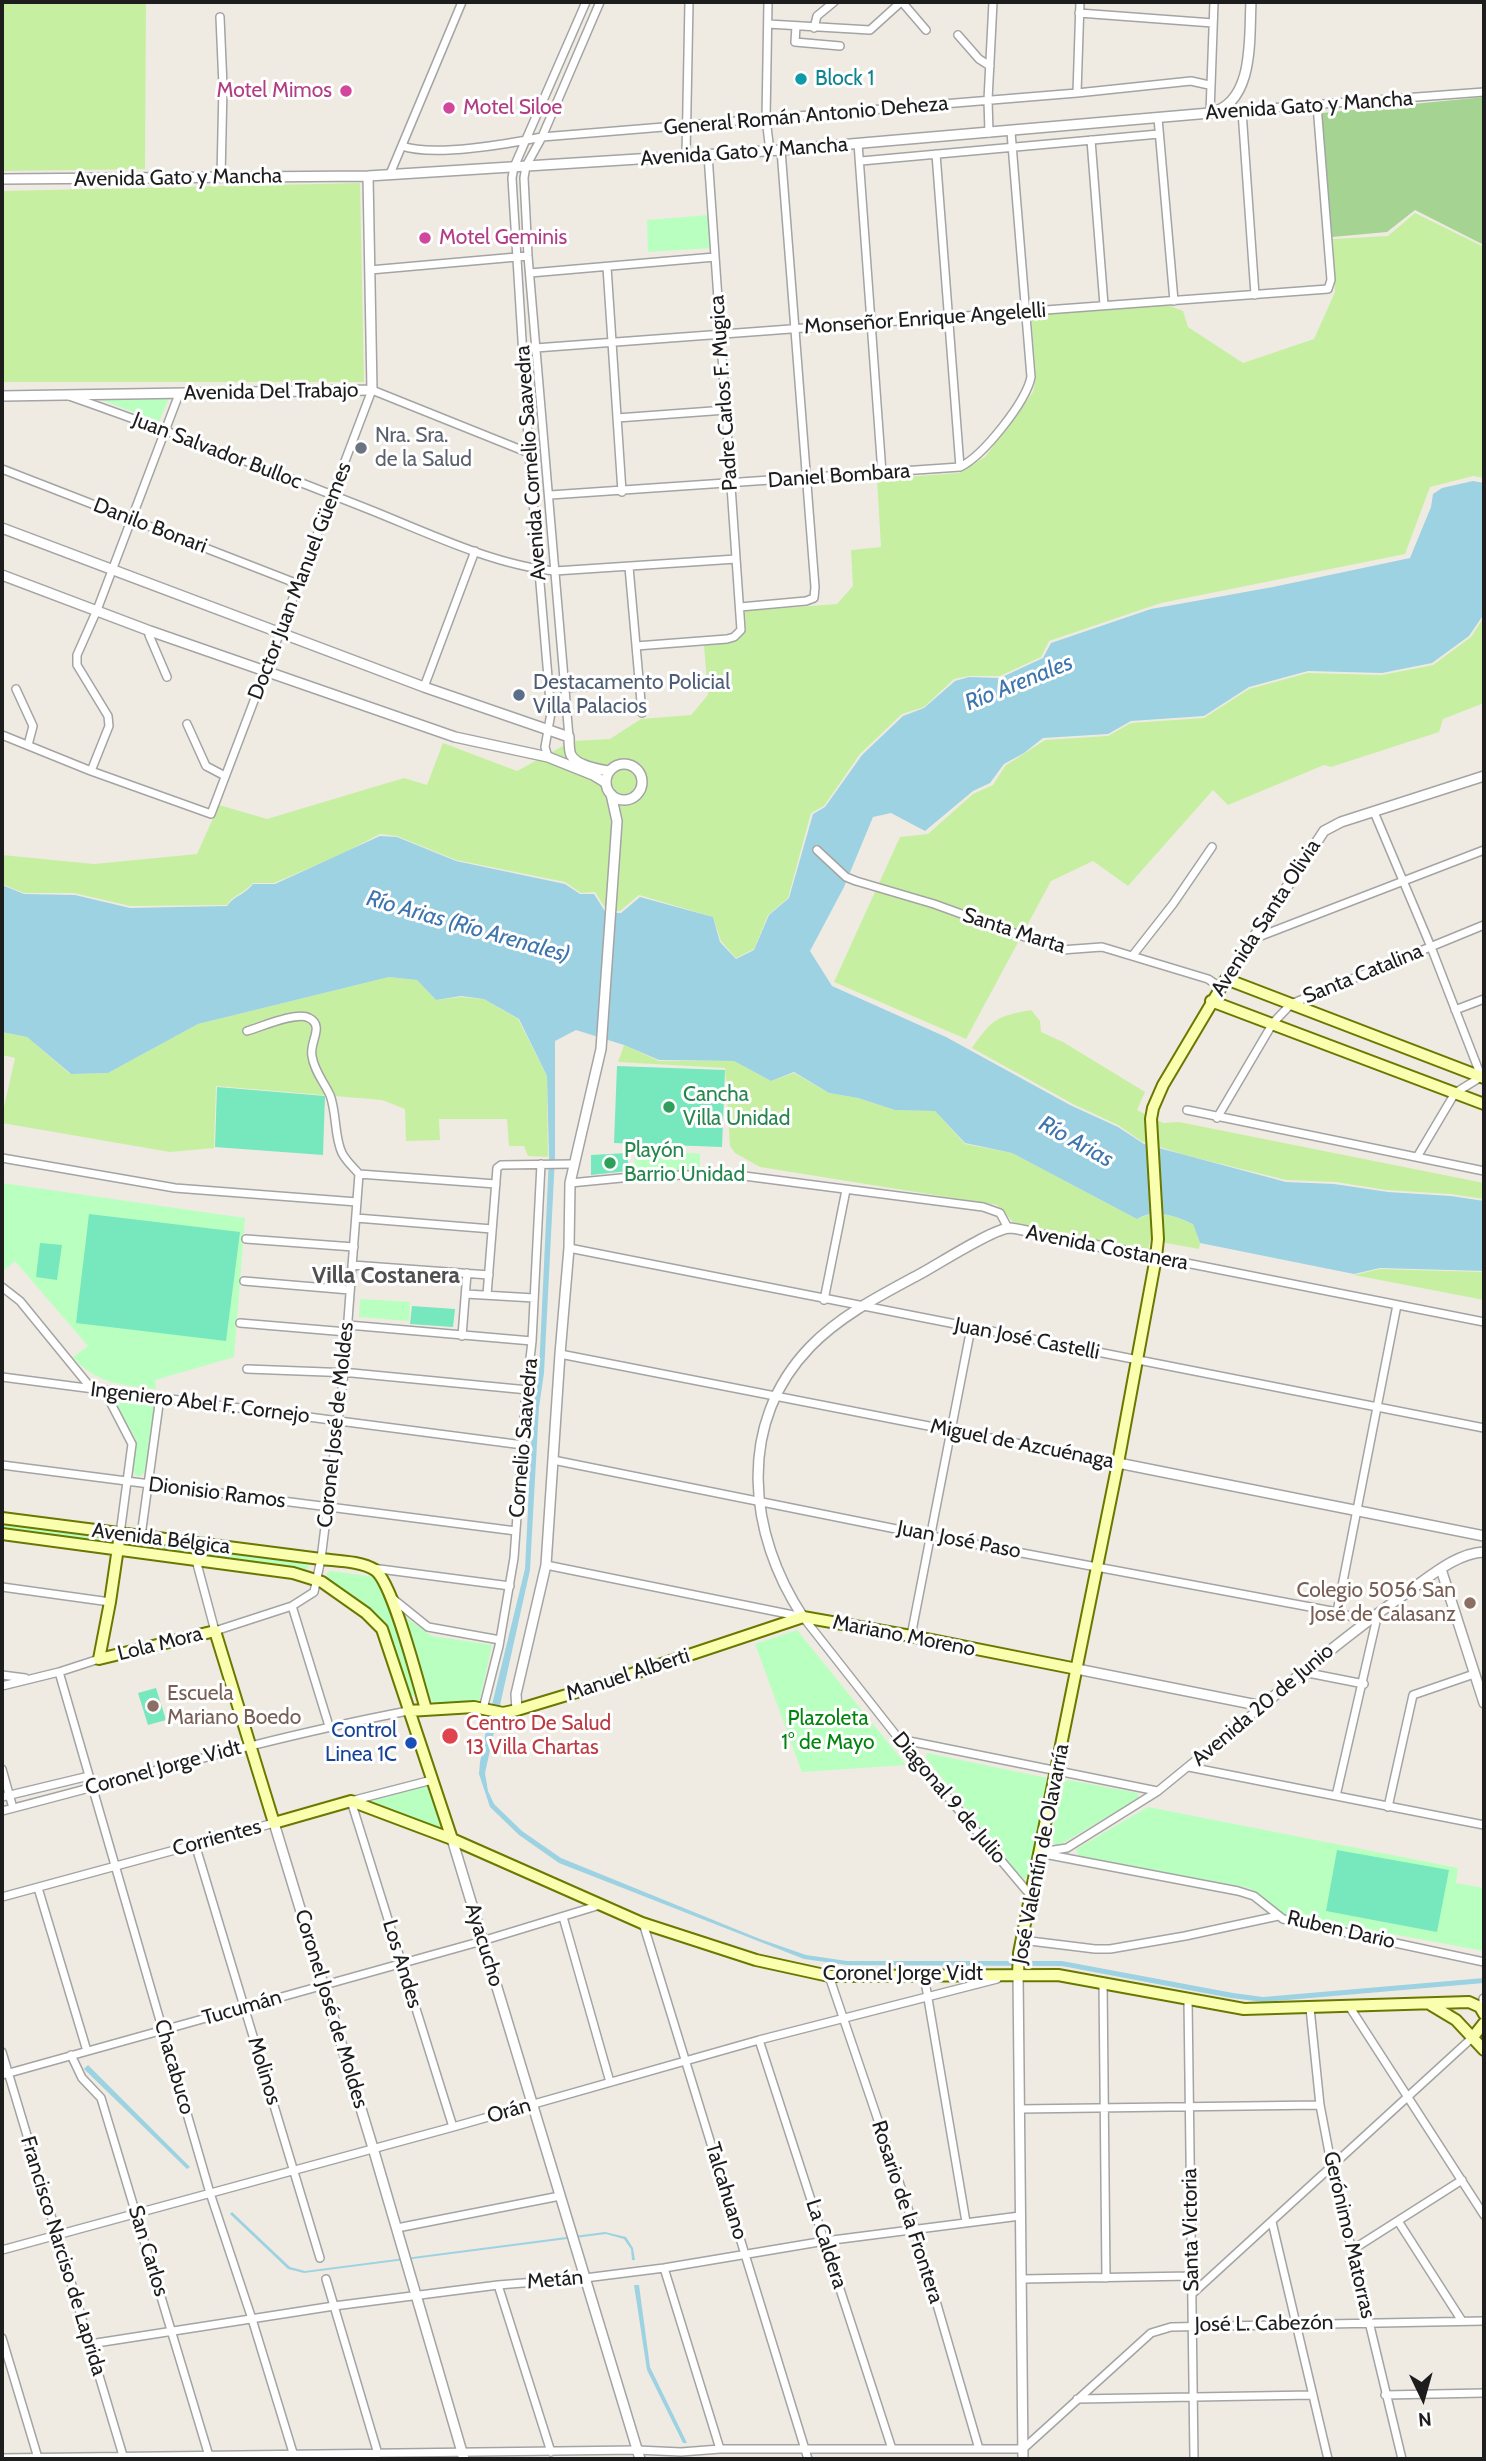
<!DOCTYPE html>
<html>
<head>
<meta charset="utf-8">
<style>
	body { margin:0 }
	#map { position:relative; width:1486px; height:2461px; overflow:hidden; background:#efebe2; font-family:Cabin,sans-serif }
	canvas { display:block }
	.frame { position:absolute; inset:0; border:4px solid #1d1d1d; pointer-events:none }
	.north { position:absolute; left:1388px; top:2363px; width:70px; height:70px; -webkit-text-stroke:5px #fff; paint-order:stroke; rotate:175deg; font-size:19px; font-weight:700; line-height:28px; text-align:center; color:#1d1d1d }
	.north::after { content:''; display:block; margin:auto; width:24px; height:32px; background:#1d1d1d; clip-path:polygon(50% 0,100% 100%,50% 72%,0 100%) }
</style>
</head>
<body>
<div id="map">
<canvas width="1486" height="2461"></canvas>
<div class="frame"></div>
<div class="north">N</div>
</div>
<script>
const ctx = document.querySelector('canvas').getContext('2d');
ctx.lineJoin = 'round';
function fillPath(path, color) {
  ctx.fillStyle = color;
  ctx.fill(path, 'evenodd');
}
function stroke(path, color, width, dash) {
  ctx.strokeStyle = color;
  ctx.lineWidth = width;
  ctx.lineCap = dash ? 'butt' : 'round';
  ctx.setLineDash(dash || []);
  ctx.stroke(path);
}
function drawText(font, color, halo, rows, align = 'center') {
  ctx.font = font + ' Cabin,sans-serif';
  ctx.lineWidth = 6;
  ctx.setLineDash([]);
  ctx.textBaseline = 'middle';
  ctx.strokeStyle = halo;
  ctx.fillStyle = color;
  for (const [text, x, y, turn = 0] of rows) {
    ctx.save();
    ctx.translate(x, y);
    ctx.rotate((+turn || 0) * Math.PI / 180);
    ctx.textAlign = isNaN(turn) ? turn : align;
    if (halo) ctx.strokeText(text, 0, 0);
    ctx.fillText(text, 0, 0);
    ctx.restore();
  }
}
fillPath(new Path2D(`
	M2 2H146L145 169 2 171Z
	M360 183 364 382H2V191Z
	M1415 213 1484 247V478L1473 476 1430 487 1405 554 1161 603 1049 641 1041 657 1000 676H969L954 679 924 707 902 714 860 754 824 806 811 813 788 898 768 915 754 949 736 958 721 941 713 917 639 895 620 911H607L595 892 581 893 565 882 456 860 397 836 380 834 342 854 274 883H253C245 893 234 894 227 905L130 906 74 893H24L2 884V855L94 864 197 854 219 805 267 819 404 778 427 785 443 743 517 771 572 741 610 739 641 719 691 715 708 695 704 645 730 643 746 631 745 611 837 604 853 586 851 550 881 547 877 479 959 473 985 457 1033 392 1036 376 1031 315 1168 305 1183 311 1188 327 1243 363 1314 339 1335 292 1333 239 1388 236Z
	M1484 617V703L1443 719 1439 732 1331 767 1324 765 1228 805 1213 790 1128 886 1093 861 1051 881 966 1039 834 982 900 837 928 834 973 794 993 785 1005 766 1045 740 1108 736 1131 723 1204 718 1249 689 1308 673 1382 675 1433 665 1471 637Z
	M389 977 417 980 436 1000 461 997 484 999 518 1019 547 1076 548 1157 528 1156 524 1146H509L507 1119H439L440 1140 406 1141 405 1109 382 1100 216 1086 214 1148 170 1152 2 1123V1107H4L15 1058 2 1055V1032L27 1037 70 1074 108 1073 198 1024Z
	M1031 1010 1040 1021 1041 1032 1063 1042 1145 1092 1137 1110 1163 1123 1179 1122 1484 1183V1199L1450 1194 1386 1190 1336 1182 1286 1180 1185 1155 1141 1141 1118 1125 1073 1104 972 1048C992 1019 997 1016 1031 1010Z
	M624 1045 659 1061H734L771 1081 794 1073 829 1093 858 1098 895 1110 935 1111 965 1144 1012 1153 1137 1219C1156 1209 1174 1216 1193 1224L1200 1243 1199 1249 1150 1240 1148 1251 1013 1222 997 1205 760 1167 735 1153 730 1146 725 1068 618 1062Z
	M1380 1269 1484 1272V1300L1354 1275Z`), '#c7efa2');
fillPath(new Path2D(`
	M1484 97V245L1415 210 1387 232 1332 237 1322 113Z`), '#a5d392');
fillPath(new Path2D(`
	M709 215 711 248 648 252 647 220Z
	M102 398H169L159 422 102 400Z
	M667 1151 700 1154V1169L683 1171H635L634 1152Z
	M2 1183 245 1218 234 1357 155 1380 156 1389C123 1385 96 1384 73 1357L88 1346 15 1261 2 1272Z
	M360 1299 410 1302 409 1321 359 1317Z
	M124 1397 151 1401 155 1407 145 1472 139 1477 135 1475 133 1470 136 1440 116 1404 117 1400Z
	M2 1523 103 1537 110 1540 105 1543 2 1529Z
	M154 1541 306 1561 309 1568 302 1570 151 1550 148 1545Z
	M331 1571 375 1577 385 1590 417 1689 414 1695 410 1697 389 1636 326 1581 327 1573Z
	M404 1616 432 1636 492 1645 479 1703H435L425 1695Z
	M797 1630 906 1765 802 1772 755 1644Z
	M927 1753 1047 1778 1029 1875 1025 1879 1021 1877 926 1758Z
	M1068 1780 1138 1793 1139 1798 1058 1846 1055 1845 1051 1838 1062 1784Z
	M428 1786 442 1832 362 1801Z
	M1148 1807 1458 1868 1456 1883 1484 1888V1951L1284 1914 1249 1888 1079 1856 1076 1849Z`), '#b9ffc0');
fillPath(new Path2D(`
	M617 1066 725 1070 722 1147 614 1143Z
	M217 1087 325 1096 323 1155 215 1147Z
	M628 1153V1171L591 1175V1155Z
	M89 1214 240 1232 226 1341 76 1323Z
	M40 1243 62 1245 57 1280 36 1277Z
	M412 1306 455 1309 453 1327 410 1324Z
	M156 1688 166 1720 148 1725 138 1693Z
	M1337 1850 1449 1870 1437 1932 1326 1911Z`), '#77e7bd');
fillPath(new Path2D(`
	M1473 481 1484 483V614L1469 636 1432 663 1382 673 1308 671 1249 687 1204 716 1131 721 1108 734 1043 738 1024 753 1004 764 990 783 973 791 925 831 891 813 873 817 844 887 810 951 832 986 946 1037 1070 1105 1118 1127 1144 1144 1286 1182 1334 1184 1388 1192 1451 1196 1484 1201V1271L1380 1268 1354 1274 1200 1243 1193 1224C1174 1216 1156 1208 1137 1219L1012 1153 965 1143 935 1111 895 1110 858 1098 829 1093 794 1072 771 1081 734 1061 659 1060 624 1045 576 1030 555 1041V1157L544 1373 539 1407 530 1570 485 1773 488 1791 494 1804 522 1831 561 1858 760 1939 806 1955 847 1961H1062L1233 1993 1263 1997 1484 1978V1983L1264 2002 1231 1998 1062 1966 847 1965 804 1959 559 1863 519 1835 490 1807 479 1774 480 1762 488 1721 525 1569 533 1407 539 1371 549 1157 547 1076 519 1019 484 999 461 996 436 1000 417 980 389 977 198 1024 108 1073 71 1074 27 1037 2 1032V885L24 894 75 895 130 908 227 906C235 895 246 894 253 884H275L380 836 397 837 456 861 565 884 580 894H594L606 913H621L640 897 713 917 720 942 736 959 754 950 769 915 789 898 813 814 825 807 862 755 903 716 924 708 955 681 969 677 1000 678 1043 658 1051 643 1151 609 1273 587 1410 558 1431 507 1433 494 1442 488Z
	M88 2065 190 2167 187 2169 84 2069Z
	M232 2212 290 2267 305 2271 605 2232 626 2237 633 2248 635 2260H632L631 2249 624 2239 606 2234 304 2273 288 2269 230 2214Z
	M634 2285H639L650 2367 687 2443H683L647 2370Z`), '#9dd2e2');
const minor = new Path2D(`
	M768 2 766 119 770 151
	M902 2 926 30
	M1079 13 1213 23
	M220 17 223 86 221 177
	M768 24 870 30 901 2
	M796 26 795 42 840 46
	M814 28 817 16 834 2
	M958 35 979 59 990 66
	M1077 93 1080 2
	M1242 111 1255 295
	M1216 112 1484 92
	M1210 113 1214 2
	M1158 118 1174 301
	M989 133 988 100 993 2
	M1091 140 1104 305
	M858 143 882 473
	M402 146C434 157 508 144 542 137L1077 93 1191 81 1209 85
	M936 154 960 467
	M686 156 689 2
	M861 161 1159 134
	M390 174 462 2
	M607 267 622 492
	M370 270 528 256
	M530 273 715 257
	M522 349 1328 289 1331 280 1317 105
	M69 396C170 431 269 470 368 509 426 532 493 565 555 571L736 559
	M617 418 726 410
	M2 469 298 584
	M550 495 960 467C983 456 1026 402 1031 377L1011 132
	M629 567 642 713
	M740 607 806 601 814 598 815 587 781 150
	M150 631 149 635 167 677
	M636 646 727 639 734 637 741 630 708 155
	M424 687 475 551
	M565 688 640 682
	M16 689 33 726 28 745
	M187 724 206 766 225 776
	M2 735 91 771 211 814 372 390 529 453
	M569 737 528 256 524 178 526 166 542 137 600 2
	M548 757 545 747 551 713 529 453 512 178 514 167 586 2
	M91 771 109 726 108 716 77 665V655L97 610 179 394
	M1374 812 1431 947 1481 1076
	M817 850 846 877 856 881 934 904 1061 950 1102 947 1208 979 1220 987
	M1253 939 1484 850
	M1133 955 1173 904 1212 847
	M1455 1010 1484 999
	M247 1031C261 1027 297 1011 309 1018 325 1026 309 1042 312 1056 314 1071 324 1082 330 1095 337 1114 334 1136 342 1153 346 1161 354 1168 359 1174
	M1187 1110 1484 1171
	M1217 1118 1273 1023 1291 1004 1484 925
	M1417 1157 1455 1093 1484 1075
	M2 1158 175 1188 357 1202
	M359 1174 496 1184
	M570 1183 642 1176 729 1174 983 1207 1000 1213 1008 1228
	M356 1218 492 1229
	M246 1239 354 1247
	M569 1248 1484 1428
	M1156 1257 1484 1322
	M352 1265 489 1275
	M244 1281 350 1290
	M2 1287 20 1301 91 1388
	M466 1294 534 1298
	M487 1295 497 1168 501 1165 573 1164
	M824 1300 846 1190
	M240 1323 347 1332
	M348 1325 532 1341
	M462 1336 467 1273
	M560 1354 1118 1463
	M247 1369 352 1373 528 1390
	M2 1377 523 1445
	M104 1390 132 1444 120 1534
	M553 1460 931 1536 1337 1612 1365 1621
	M2 1465 516 1531
	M141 1536 160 1397
	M196 1560 215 1631 292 1606 314 1592 321 1559 344 1373 359 1174
	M546 1565 803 1617 899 1739 1031 1896
	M372 1568 510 1586
	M2 1587 110 1602
	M392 1598 428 1627 500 1640
	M292 1606 329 1726
	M1337 1612 1397 1305
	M911 1636 971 1328
	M59 1672 210 2193 252 2319 294 2456
	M1303 1672 1364 1684
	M2 1675 25 1678
	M2 1686 59 1672 99 1659
	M483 1709 499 1646 514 1558 525 1404 532 1341 541 1164
	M899 1739 1157 1791
	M1189 1767 1484 1825
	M2 1769 13 1808
	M432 1780 351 1801 453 2127
	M1336 1796 1378 1613
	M2 1797 89 1776
	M1388 1807 1413 1695 1474 1674
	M2 1811C137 1776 271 1737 408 1711
	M195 1844 320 2258
	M1047 1851 1067 1848 1158 1791 1262 1706
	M1039 1853 1238 1891 1254 1896 1283 1919 1484 1962
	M38 1888 87 2051
	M2 1897 274 1823
	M563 1917 610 2082
	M643 1923 808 2459
	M1022 1940 1095 1949H1110L1185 1936 1278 1916
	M924 1975 966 2222
	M829 1976 915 2229 979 2449
	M1103 1982 1106 2278
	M1188 2000 1194 2459
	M1349 2006 1484 2215
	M1310 2008 1320 2105 1332 2168 1402 2459
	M759 2040 892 2449
	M2 2052 124 2459
	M71 2055 82 2078 101 2098 209 2456
	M2 2075 482 1941 600 1905
	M1020 2109 1320 2105
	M1398 2221 1462 2321
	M1272 2222 1328 2459
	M397 2228 560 2196
	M2 2250 453 2127 759 2040 997 1979
	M1352 2250 1462 2180
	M664 2268 720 2449
	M326 2279 378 2454
	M1022 2279 1191 2276
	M498 2285 551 2452
	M1192 2294 1473 2037
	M2 2338 38 2458
	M90 2344 334 2306 498 2285 585 2278 664 2268 825 2241 1020 2216
	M1385 2395 1484 2393
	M1077 2399 1313 2395
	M2 2458 637 2450 681 2452 720 2449H1023L1151 2333 1171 2327 1484 2321`);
const tertiary = new Path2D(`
	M2 179 368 176 781 150 1210 113C1255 103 1249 37 1251 2
	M2 396 372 390 368 176
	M2 528 424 687 569 737C569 742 569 751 571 755 577 766 598 769 609 771
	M2 575 150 631 455 737 548 757 593 775 606 783
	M606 782a18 18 0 1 1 36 0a18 18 0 1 1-36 0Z
	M1226 979 1324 831 1341 822 1484 776
	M1118 1463 1484 1536
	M1441 1569 1484 1703
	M803 1617C748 1534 736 1424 810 1347 841 1315 881 1295 920 1274 937 1265 994 1228 1010 1228 1023 1229 1038 1234 1051 1237 1086 1244 1121 1250 1156 1257
	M1077 1669 1262 1706C1311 1665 1360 1625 1412 1589 1433 1574 1458 1553 1484 1552
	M517 1710 516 1694 546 1565 560 1354 569 1248 570 1183 601 1049 617 821 611 794
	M274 1823 373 2148 464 2459
	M452 1839 640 2459
	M1018 1974 1023 2459
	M1484 2013V1999`);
const secondary = new Path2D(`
	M1211 1001 1484 1104
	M2 1518 321 1559C337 1561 361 1561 375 1570 393 1583 418 1683 426 1709
	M2 1534 293 1573 322 1582 366 1613 382 1629 452 1839
	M120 1534 110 1602 99 1659 215 1631 274 1823 351 1801 452 1839 642 1923 756 1960 829 1976 1058 1975 1244 2009 1469 2002 1480 2007 1484 2014
	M408 1711 474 1707 503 1713 517 1710 590 1688 803 1617 911 1636 1077 1669
	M1018 1974 1019 1953 1118 1463 1156 1257 1158 1239 1151 1119 1153 1108 1163 1085 1226 979 1484 1078
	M1431 2005 1456 2020 1484 2050
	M1473 2037 1484 2023`);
stroke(minor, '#a4a4a4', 10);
stroke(tertiary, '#a4a4a4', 12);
stroke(secondary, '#6a7800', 14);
stroke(minor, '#fff', 7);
stroke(tertiary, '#fff', 9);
stroke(secondary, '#faffb0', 10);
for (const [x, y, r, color] of [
	[801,79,7,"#0f9aa8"],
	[346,91,7,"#d1479c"],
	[449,108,7,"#d1479c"],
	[425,238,7,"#d1479c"],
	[361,448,7,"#6b7280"],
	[519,695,7,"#5c6f8a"],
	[669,1107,7,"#2e9e5b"],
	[610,1163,7,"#2e9e5b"],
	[1470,1603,7,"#8d6e63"],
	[153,1706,7,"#8d6e63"],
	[450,1736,9,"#e0444e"],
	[411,1743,7,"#1a4fb4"]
]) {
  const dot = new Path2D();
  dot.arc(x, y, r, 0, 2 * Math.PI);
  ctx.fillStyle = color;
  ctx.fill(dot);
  stroke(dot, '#fff', 2.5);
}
drawText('21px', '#0d838f', '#fff', [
	["Block 1",815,79]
], 'left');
drawText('21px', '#b23c85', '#fff', [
	["Motel Mimos",332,91,"right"],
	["Motel Siloe",463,108],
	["Motel Geminis",439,238]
], 'left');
drawText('21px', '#1d1d1d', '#fff', [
	["Avenida Gato y Mancha",1309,106,-4],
	["General Román Antonio Deheza",806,116,-5],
	["Avenida Gato y Mancha",744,152,-4],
	["Avenida Gato y Mancha",178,178,-1],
	["Monseñor Enrique Angelelli",925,319,-4],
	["Avenida Del Trabajo",271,392,-1],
	["Padre Carlos F. Mugica",724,393,-94],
	["Juan Salvador Bulloc",217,451,21],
	["Avenida Cornelio Saavedra",531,463,-94],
	["Daniel Bombara",839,476,-4],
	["Danilo Bonari",150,526,21],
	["Doctor Juan Manuel Güemes",300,581,-69],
	["Avenida Santa Olivia",1266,918,-57],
	["Santa Marta",1014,931,18],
	["Santa Catalina",1363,974,-22],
	["Avenida Costanera",1107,1248,11],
	["Juan José Castelli",1027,1339,11],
	["Ingeniero Abel F. Cornejo",200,1403,7],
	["Coronel José de Moldes",336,1425,-84],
	["Cornelio Saavedra",524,1438,-85],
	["Miguel de Azcuénaga",1022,1444,11],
	["Dionisio Ramos",217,1493,7],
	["Avenida Bélgica",161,1539,7],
	["Juan José Paso",959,1540,11],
	["Mariano Moreno",904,1636,11],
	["Lola Mora",160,1644,-14],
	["Manuel Alberti",628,1675,-18],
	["Avenida 20 de Junio",1263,1705,-40],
	["Coronel Jorge Vidt",163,1768,-15],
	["Diagonal 9 de Julio",949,1798,50],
	["Corrientes",217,1838,-15],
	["José Valentín de Olavarría",1041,1854,-79],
	["Ruben Dario",1341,1930,13],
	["Ayacucho",484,1945,73],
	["Los Andes",402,1964,73],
	["Coronel Jorge Vidt",903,1974],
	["Tucumán",242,2008,-16],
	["Coronel José de Moldes",331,2009,73],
	["Chacabuco",174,2067,74],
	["Molinos",264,2071,73],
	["Orán",509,2111,-16],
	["Talcahuano",726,2191,73],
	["Rosario de la Frontera",907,2212,72],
	["Santa Victoria",1191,2230,-91],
	["Gerónimo Matorras",1349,2235,77],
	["La Caldera",826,2244,72],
	["San Carlos",148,2251,73],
	["Francisco Narciso de Laprida",63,2256,73],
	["Metán",555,2280,-5],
	["José L. Cabezón",1264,2324,-1]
]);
drawText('21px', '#5b616d', '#fff', [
	["Nra. Sra.",375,436],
	["de la Salud",375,460]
], 'left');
drawText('21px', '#4e5e75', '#fff', [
	["Destacamento Policial",533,683],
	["Villa Palacios",533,707]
], 'left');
drawText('21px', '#27864d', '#fff', [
	["Cancha",683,1095],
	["Villa Unidad",683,1119],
	["Playón",624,1151],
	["Barrio Unidad",624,1175]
], 'left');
drawText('21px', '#785e54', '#fff', [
	["Colegio 5056 San",1456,1591],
	["José de Calasanz",1456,1615],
	["Escuela",167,1694,"left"],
	["Mariano Boedo",167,1718,"left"]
], 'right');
drawText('21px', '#01850d', '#fff', [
	["Plazoleta",828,1719],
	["1° de Mayo",828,1743]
]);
drawText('21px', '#be3a42', '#fff', [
	["Centro De Salud",466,1724],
	["13 Villa Chartas",466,1748]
], 'left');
drawText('21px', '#164399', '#fff', [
	["Control",397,1731],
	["Linea 1C",397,1755]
], 'right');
drawText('italic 23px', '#3e75ae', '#fff', [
	["Río Arenales",1019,683,-22],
	["Río Arias (Río Arenales)",468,927,16],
	["Río Arias",1076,1142,29]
]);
drawText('bold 23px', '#505050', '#fff', [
	["Villa Costanera",386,1276]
]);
</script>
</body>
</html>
